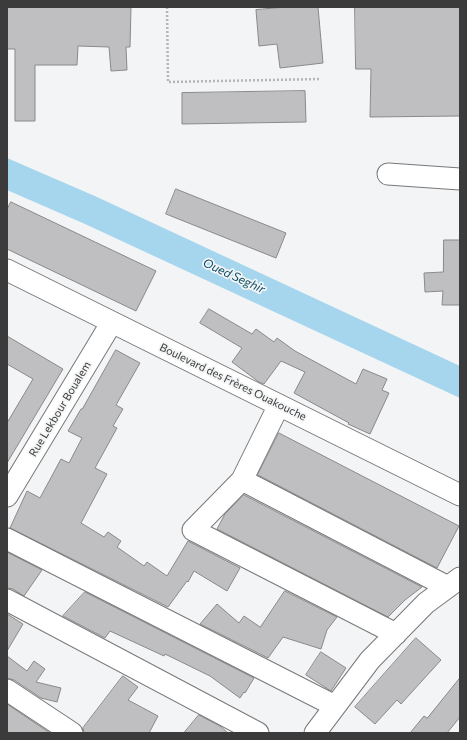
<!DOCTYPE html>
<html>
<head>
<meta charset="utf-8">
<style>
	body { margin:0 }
	#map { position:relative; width:467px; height:740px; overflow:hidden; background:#f3f4f5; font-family:Commissioner,sans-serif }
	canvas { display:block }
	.frame { position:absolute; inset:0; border:8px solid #3b3b3b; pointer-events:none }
</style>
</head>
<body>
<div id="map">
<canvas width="467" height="740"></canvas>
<div class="frame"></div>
</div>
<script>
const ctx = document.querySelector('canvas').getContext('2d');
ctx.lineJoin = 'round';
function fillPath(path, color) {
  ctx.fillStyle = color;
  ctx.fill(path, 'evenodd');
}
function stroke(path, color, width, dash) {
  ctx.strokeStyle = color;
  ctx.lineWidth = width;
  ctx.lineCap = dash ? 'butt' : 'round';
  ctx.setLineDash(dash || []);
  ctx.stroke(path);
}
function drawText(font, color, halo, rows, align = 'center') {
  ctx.font = font + ' Commissioner,sans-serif';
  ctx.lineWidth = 3.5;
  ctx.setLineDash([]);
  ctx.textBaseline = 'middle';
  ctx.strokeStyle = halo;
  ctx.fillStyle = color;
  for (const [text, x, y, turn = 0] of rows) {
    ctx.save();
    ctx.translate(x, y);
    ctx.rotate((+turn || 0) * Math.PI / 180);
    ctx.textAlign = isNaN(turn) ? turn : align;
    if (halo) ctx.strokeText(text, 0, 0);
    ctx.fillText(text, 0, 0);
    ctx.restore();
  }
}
fillPath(new Path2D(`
	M7 158 97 197 460 366V398L85 224 7 190Z`), '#a5d6ee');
const building = new Path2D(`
	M7 7H131L130 47H126L127 70 111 71 109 47 78 46 77 65H35V121H15V49H7Z
	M286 7H318L323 63 280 68 277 44 259 46 256 10Z
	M355 7H460V116L370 117 371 69H356Z
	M305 91 306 122 182 124V93Z
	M176 189 286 233 276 258 166 214Z
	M11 202 156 271 136 311 7 249V210Z
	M444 240H460V305H442L443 291 425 292 424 273 443 272Z
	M209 309 252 334 256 329 274 342 277 338 295 351 356 384 363 369 387 379 382 390 389 393 370 434 348 424 349 423 294 393 305 372 281 361 264 384 259 382 232 362 242 348 200 323Z
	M7 336 63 369 7 463V423L33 379 7 364Z
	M116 350 140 363 116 405 123 409 113 426 117 428 95 468 107 474 81 523 104 537 108 532 121 541 117 547 144 566 147 562 167 576 188 541 240 568 227 591 194 571 188 582 187 581 168 607 10 528 27 491 40 498 61 459 69 463 82 438 68 431 81 409H82Z
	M279 433 459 526 437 568 258 475Z
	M244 495 422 587 405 600 388 617 217 529 225 514Z
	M7 552 42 570 24 596 13 589 7 588Z
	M285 591 337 617 327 630 321 649 283 637 268 658 200 624 217 604 239 623 244 616 260 627Z
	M85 592 254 678 245 693 244 692 240 698 210 676 165 654 164 656 110 631 105 638 63 616Z
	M7 614 23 624 7 651Z
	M416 638 441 660 401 704 397 700 375 724 355 707Z
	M321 652 346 668 331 691 306 675Z
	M7 656 27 671 34 661 45 669 36 682 61 688 57 702 41 698 14 680 7 678Z
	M123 676 138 687 128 700 158 716 149 733H84L83 728Z
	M460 678V717L447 733H410L424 716 427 718Z
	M7 704 50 733H7Z
	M199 715 220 726 228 733H184Z`);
fillPath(building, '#bfbfc1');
stroke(building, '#89898a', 1);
const minor = new Path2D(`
	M388 174 460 179
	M7 270 460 495
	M279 405 242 480 193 530 396 634
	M242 480 448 587
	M7 496 112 322
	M7 539 335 706
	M7 600 258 733
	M7 690 72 733
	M315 733 370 660 426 603 460 578`);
stroke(minor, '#787879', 23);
stroke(new Path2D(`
	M167 7 168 82 321 79`), '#b4b5b6', 2.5, [2, 2]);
stroke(minor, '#fff', 21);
drawText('11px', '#3b3b3b', '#f3f4f5', [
	["Boulevard des Frères Ouakouche",233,382,26],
	["Rue Lekbour Boualem",60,409,-59]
]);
drawText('italic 12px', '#0d4e66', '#f3f4f5', [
	["Oued Seghir",234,276,25]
]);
</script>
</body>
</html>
